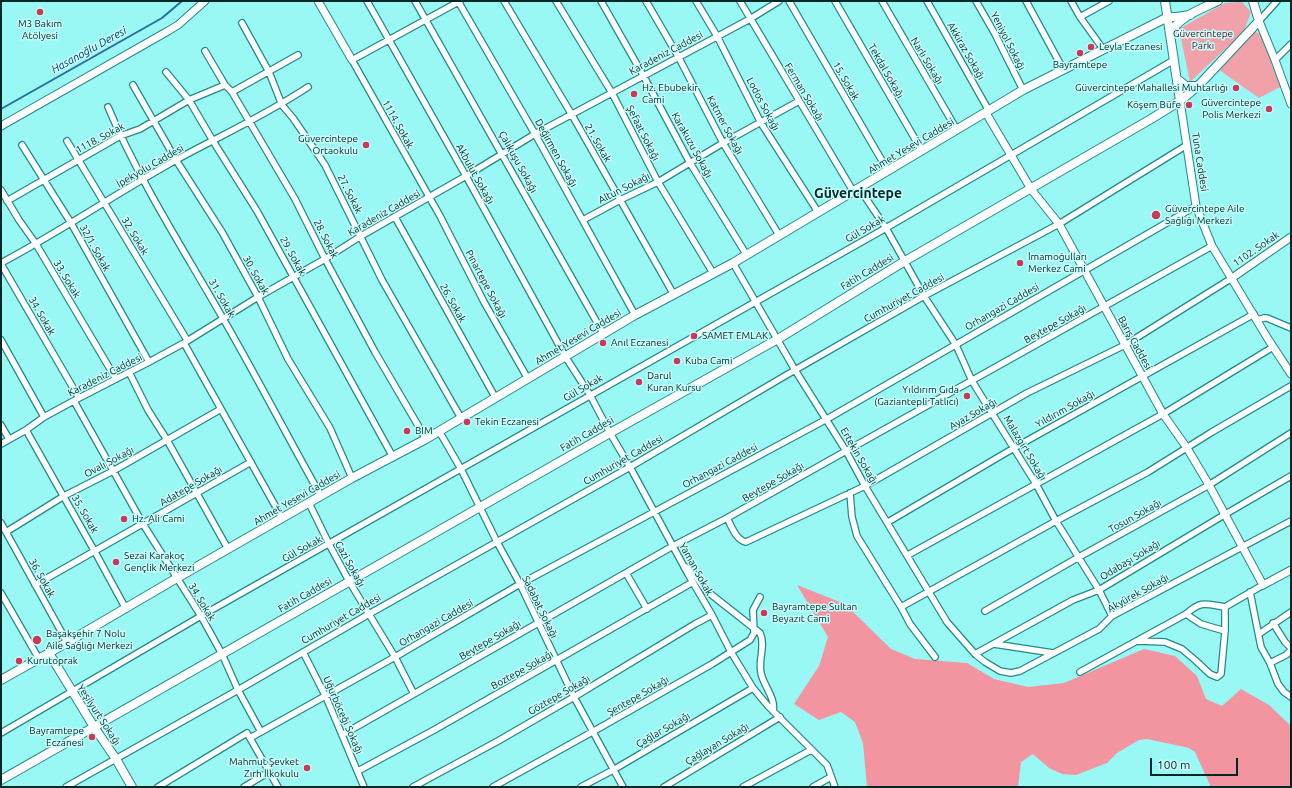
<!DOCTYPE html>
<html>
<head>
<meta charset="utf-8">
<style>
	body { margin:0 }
	#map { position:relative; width:1292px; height:788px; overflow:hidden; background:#99f7f4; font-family:Ubuntu,sans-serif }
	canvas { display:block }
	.frame { position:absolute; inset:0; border:2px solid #002827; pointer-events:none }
	.scale { position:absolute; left:1150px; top:758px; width:88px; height:18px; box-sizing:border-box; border:2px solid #002827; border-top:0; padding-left:5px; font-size:12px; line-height:14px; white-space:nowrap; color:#002827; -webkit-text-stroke:3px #c8fdfb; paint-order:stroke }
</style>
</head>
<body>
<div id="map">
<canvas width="1292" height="788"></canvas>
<div class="frame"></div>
<div class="scale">100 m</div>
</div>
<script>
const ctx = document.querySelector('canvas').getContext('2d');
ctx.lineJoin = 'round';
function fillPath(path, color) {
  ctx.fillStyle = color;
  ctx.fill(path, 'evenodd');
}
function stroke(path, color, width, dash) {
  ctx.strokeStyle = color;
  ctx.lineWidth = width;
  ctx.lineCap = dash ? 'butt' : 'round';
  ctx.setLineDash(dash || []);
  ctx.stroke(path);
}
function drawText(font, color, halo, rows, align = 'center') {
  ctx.font = font + ' Ubuntu,sans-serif';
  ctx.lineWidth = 3;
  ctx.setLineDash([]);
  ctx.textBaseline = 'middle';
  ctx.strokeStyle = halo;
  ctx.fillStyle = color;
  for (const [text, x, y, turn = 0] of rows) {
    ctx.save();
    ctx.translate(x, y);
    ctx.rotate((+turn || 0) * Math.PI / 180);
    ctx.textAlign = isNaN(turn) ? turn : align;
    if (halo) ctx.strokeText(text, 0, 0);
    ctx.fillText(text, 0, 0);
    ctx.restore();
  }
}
fillPath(new Path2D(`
	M1242 2 1251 12 1244 31 1190 82 1179 29 1225 3Z
	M1254 31 1263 36 1282 86 1259 98 1215 67Z`), '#f1a1a9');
fillPath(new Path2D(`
	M797 585 845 604 891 649 915 659 967 663 994 679 1028 687 1064 683 1144 649 1175 656 1197 676 1206 699 1222 706 1241 689 1269 705 1291 726V787H1211L1195 752 1189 748 1147 739 1139 740 1117 753 1107 763 1076 775 1062 774 1049 768 1033 754 1021 762 1018 787H867L863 743 855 722 841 712 819 720 794 704 819 666 828 637Z`), '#f395a0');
stroke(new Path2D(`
	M1 109 162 18 182 1`), '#2c6ba2', 2);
const minor = new Path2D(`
	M367 1 466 176 565 356 590 395 610 433 630 467 688 574 712 615 731 652 753 688 768 706 827 765 835 787
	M415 1 603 333
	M458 1 535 134 635 315
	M460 1 352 60 440 216 484 302 528 379
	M504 1 572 115 674 295
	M556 1 612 93 658 182 713 273
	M601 1 643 75 690 163 746 254
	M646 1 678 56 723 143 779 235
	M696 1 717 36 761 123 818 212
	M740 1 853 191
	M789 1 888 171
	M835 1 922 151
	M882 1 957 130
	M927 1 989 111
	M976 1 995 34 1023 90
	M1026 1 1063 69
	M1071 1 1080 17 1103 49
	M1080 17 1109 1
	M1259 21 1277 1
	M242 23 269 72 282 105 293 118 325 165 382 280 461 418
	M205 51 225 85 232 92 295 199 325 259 375 352 426 439
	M1275 60 1291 44
	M166 72 189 100 213 141 257 211 393 457
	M133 85 176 160 222 232 258 297 288 359 330 428 352 478
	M232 92 298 55
	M108 107C139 180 182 247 221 315 256 375 287 436 321 496
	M67 141 187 340
	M22 145 71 223 149 362
	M859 188 886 228 924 296 956 345 972 381 1036 484 1056 521 1099 590 1112 616
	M1 190 19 220 36 244 116 379
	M7 201 120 136 140 129 189 100 225 85
	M395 217 495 397
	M583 220 620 200 658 182 723 143 799 101
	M1 263C61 231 117 193 176 160 220 136 266 115 308 87
	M733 263 795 370 846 451 865 486 947 622 975 654 985 662 1000 671 1011 673 1020 671 1099 629 1112 616 1291 521
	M1 264 79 398
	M1257 320 1264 318H1267L1291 328
	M1 340 44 417
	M184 343 282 518
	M129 372 148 410 167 440 228 549
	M74 401 143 524 201 616 222 654 238 690 261 732
	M1 425 9 439
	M26 430 95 552 126 609
	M439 431 461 469 497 542 520 584 574 697 623 787
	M1 444 26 430 44 417 79 398 149 362 184 343 258 297 325 259 361 236 466 176 535 134 750 19 779 1
	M850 493 852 517 857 536 901 607 1056 521 1148 472 1212 432 1291 386
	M309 503 329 544 349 581 395 657 414 694
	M727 518C732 527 736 540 746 542L865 486 1027 393 1125 345 1232 278
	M888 522 1014 448 1254 314
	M1 523 67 642
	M6 532 64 496 113 471 221 409
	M908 555 1163 414 1273 347
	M684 566C697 572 698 583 708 592L760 633C766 645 758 659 761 673 763 685 776 698 773 711
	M626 573 647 609
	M35 585 251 462
	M1250 592 1261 647 1270 663 1278 684 1284 692 1291 697
	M1 593 39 659
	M901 607 910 624 935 657
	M985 611 1079 557 1209 485 1291 433
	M1186 614 1201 624 1225 631
	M1273 623 1285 642 1291 648
	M1259 634 1291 612
	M1137 641 1165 642 1182 649 1195 660 1210 674 1217 677 1221 674 1225 631V607L1263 585
	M994 644 1053 653
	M303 652 326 697 364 787
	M975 654 1073 600 1099 590 1224 515 1291 476
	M1270 663 1286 655 1291 650
	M1080 672 1186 614C1202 600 1205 604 1225 607
	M1 733 201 616 886 228 1174 60
	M342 735 673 546 727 518 846 451 1212 246
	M250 738 395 657 520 584 827 419 1196 206
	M358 771 434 730 693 582
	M66 787 238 690 369 614 630 467 795 370 924 296 1059 224 1187 145
	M158 787 247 733 278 787
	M244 787 269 772
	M413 787 498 741 574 697 695 624 712 615
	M493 787 594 731 712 664 750 640 754 633 753 610 760 597
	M581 787 613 770 753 688
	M664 787 780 717
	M743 787 811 750
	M813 787 831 777`);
const tertiary = new Path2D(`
	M318 1 352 60
	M1259 21 1275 60 1291 104
	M1180 101 1196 206 1212 246 1268 339 1291 374
	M986 113 1031 189 1059 224 1163 414 1187 448 1209 485 1263 585 1291 570
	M1 126 168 31 178 25 205 1
	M1232 278 1291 237`);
const secondary = new Path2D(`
	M1165 1 1180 101
	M1170 33C1180 16 1201 9 1218 1
	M1177 79 1186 86H1198
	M49 653 94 727 116 759 132 787
	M1 680 49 653 177 578 352 478 426 439 635 315 733 263 1023 90 1168 17H1177L1190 15
	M1 780 610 433 778 339 905 261 1151 119 1180 101 1198 86 1259 21 1253 1`);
stroke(minor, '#248a88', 8);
stroke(tertiary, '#248a88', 9);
stroke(secondary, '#248a88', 10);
stroke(minor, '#fff', 5.5);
stroke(tertiary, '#fff', 7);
stroke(secondary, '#fff', 8);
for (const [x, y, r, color] of [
	[40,12,4,"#c93a59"],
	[1091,47,4,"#c93a59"],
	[1080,53,4,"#c93a59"],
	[1236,88,4,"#c93a59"],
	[634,94,4,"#c93a59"],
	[1189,105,4,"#c93a59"],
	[1269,109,4,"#c93a59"],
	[366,145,4,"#c93a59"],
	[1156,215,5,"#c93a59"],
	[1020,263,4,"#c93a59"],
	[694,336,4,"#c93a59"],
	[603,343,4,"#c93a59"],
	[677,361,4,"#c93a59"],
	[639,382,4,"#c93a59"],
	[967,396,4,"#c93a59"],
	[467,422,4,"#c93a59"],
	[407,431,4,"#c93a59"],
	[124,519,4,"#c93a59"],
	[116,562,4,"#c93a59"],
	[764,613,4,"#c93a59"],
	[37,640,5,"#c93a59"],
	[19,661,4,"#c93a59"],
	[92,737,4,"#c93a59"],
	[307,768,4,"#c93a59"]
]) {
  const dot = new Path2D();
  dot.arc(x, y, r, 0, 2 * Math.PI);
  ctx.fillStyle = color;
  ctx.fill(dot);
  stroke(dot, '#c8fdfb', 1.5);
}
drawText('10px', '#002827', '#c8fdfb', [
	["M3 Bakım",40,24,"center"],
	["Atölyesi",40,36,"center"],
	["Leyla Eczanesi",1099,47],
	["Bayramtepe",1080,65,"center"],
	["Hz. Ebubekir",642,88],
	["Cami",642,100],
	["Güvercintepe Mahallesi Muhtarlığı",1228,88,"right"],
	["Güvercintepe",1261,103,"right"],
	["Polis Merkezi",1261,115,"right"],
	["Köşem Büfe",1181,105,"right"],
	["Güvercintepe",358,139,"right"],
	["Ortaokulu",358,151,"right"],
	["Güvercintepe Aile",1165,209],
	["Sağlığı Merkezi",1165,221],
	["İmamoğulları",1028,257],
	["Merkez Cami",1028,269],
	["SAMET EMLAK",702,336],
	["Anıl Eczanesi",611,343],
	["Kuba Cami",685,361],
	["Darul",647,376],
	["Kuran Kursu",647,388],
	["Yıldırım Gıda",959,390,"right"],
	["(Gaziantepli Tatlıcı)",959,402,"right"],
	["Tekin Eczanesi",475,422],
	["BIM",415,431],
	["Hz. Ali Cami",132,519],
	["Sezai Karakoç",124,556],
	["Gençlik Merkezi",124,568],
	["Bayramtepe Sultan",772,607],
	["Beyazıt Cami",772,619],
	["Başakşehir 7 Nolu",46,634],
	["Aile Sağlığı Merkezi",46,646],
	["Kurutoprak",27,661],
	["Bayramtepe",84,731,"right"],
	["Eczanesi",84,743,"right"],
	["Mahmut Şevket",299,762,"right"],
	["Zırh İlkokulu",299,774,"right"]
], 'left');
drawText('10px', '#570f20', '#c8fdfb', [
	["Güvercintepe",1203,34],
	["Parkı",1203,46]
]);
drawText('10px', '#002827', '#c8fdfb', [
	["Yeniyol Sokağı",1008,41,63],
	["Akkiraz Sokağı",966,51,60],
	["Karadeniz Caddesi",666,53,-28],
	["Narlı Sokağı",927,61,59],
	["Tekdal Sokağı",886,71,60],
	["15. Sokak",846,81,60],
	["Ferman Sokağı",804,92,59],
	["Lodos Sokağı",763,104,62],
	["1114. Sokak",398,124,61],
	["Katmer Sokağı",725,125,62],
	["Şefaat Sokağı",643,133,63],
	["1118. Sokak",100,138,-28],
	["21. Sokak",598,143,60],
	["Karakuzu Sokağı",692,145,61],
	["Ahmet Yesevi Caddesi",911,146,-31],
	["Değirmen Sokağı",556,153,61],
	["Çalıkuşu Sokağı",518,162,61],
	["Tuna Caddesi",1200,162,81],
	["İpekyolu Caddesi",150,166,-30],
	["Akbulut Sokağı",475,174,61],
	["Altun Sokağı",624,188,-27],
	["27. Sokak",350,194,63],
	["Karadeniz Caddesi",384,213,-30],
	["Gül Sokak",865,229,-30],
	["32. Sokak",135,236,59],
	["28. Sokak",326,239,63],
	["32/1. Sokak",95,248,61],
	["1102. Sokak",1256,249,-35],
	["29. Sokak",293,256,61],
	["Fatih Caddesi",867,272,-31],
	["30. Sokak",256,275,61],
	["33. Sokak",67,279,59],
	["Pınartepe Sokağı",486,284,62],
	["31. Sokak",222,298,60],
	["Cumhuriyet Caddesi",904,298,-29],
	["26. Sokak",453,303,61],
	["Orhangazi Caddesi",1002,307,-30],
	["34. Sokak",42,316,60],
	["Beytepe Sokağı",1055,324,-29],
	["Ahmet Yesevi Caddesi",578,337,-31],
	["Barış Caddesi",1135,343,61],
	["Karadeniz Caddesi",105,375,-27],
	["Gül Sokak",583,388,-30],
	["Yıldırım Sokağı",1065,409,-29],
	["Ayaz Sokağı",973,414,-30],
	["Fatih Caddesi",587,434,-30],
	["Malazgirt Sokağı",1025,448,59],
	["Ertekin Sokağı",859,456,60],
	["Cumhuriyet Caddesi",623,460,-30],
	["Ovalı Sokağı",109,462,-28],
	["Orhangazi Caddesi",720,466,-28],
	["Beytepe Sokağı",773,482,-30],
	["Adatepe Sokağı",191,486,-30],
	["Ahmet Yesevi Caddesi",297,498,-30],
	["35. Sokak",85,514,60],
	["Tosun Sokağı",1135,516,-29],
	["Gül Sokak",302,549,-29],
	["Odabaşı Sokağı",1130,560,-31],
	["Gazi Sokağı",350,564,61],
	["Yaman Sokak",696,569,61],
	["36. Sokak",42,578,61],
	["Akyürek Sokağı",1138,593,-29],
	["Fatih Caddesi",305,595,-30],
	["34. Sokak",202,602,59],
	["Sadabat Sokağı",540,607,64],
	["Cumhuriyet Caddesi",341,619,-30],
	["Orhangazi Caddesi",436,623,-30],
	["Beytepe Sokağı",490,640,-30],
	["Boztepe Sokağı",522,670,-29],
	["Göztepe Sokağı",559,695,-30],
	["Şentepe Sokağı",638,696,-30],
	["Yeşilyurt Sokağı",99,715,57],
	["Uğurböceği Sokağı",343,715,66],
	["Çağlar Sokağı",663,730,-30],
	["Çağlayan Sokağı",717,744,-31]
]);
drawText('italic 11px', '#01376a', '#c8fdfb', [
	["Hasanoğlu Deresi",89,50,-29]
]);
drawText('bold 14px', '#002827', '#c8fdfb', [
	["Güvercintepe",858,193]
]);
</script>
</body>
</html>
